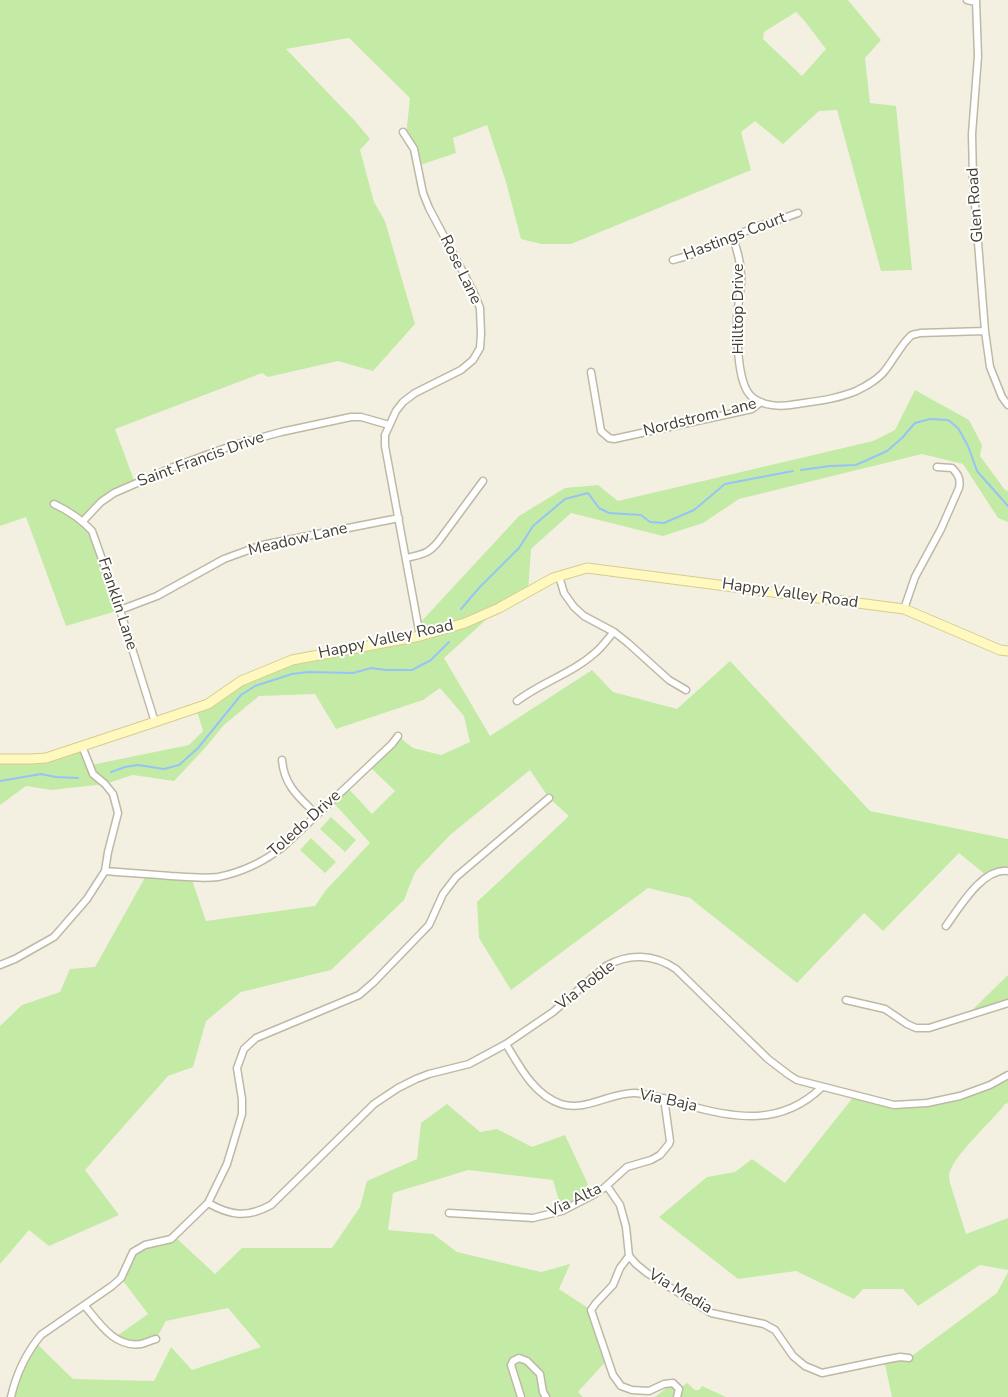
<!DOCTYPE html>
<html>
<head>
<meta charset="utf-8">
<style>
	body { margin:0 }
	canvas { display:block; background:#f3f0e2 }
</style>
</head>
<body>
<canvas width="1008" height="1397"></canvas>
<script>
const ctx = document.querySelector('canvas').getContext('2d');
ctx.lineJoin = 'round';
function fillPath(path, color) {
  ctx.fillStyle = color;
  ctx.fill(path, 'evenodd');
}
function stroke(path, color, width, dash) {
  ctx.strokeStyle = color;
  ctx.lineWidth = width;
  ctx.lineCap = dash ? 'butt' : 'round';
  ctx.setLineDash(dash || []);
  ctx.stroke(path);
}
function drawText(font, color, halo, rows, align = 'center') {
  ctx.font = font + ' "Nunito Sans",sans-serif';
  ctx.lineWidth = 4;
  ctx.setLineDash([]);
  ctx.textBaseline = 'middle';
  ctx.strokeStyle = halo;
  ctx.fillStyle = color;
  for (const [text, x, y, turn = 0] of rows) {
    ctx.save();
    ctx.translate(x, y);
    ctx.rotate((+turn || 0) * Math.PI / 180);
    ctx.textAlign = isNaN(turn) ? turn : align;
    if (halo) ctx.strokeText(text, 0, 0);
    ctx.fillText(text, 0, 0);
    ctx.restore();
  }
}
fillPath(new Path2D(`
	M0 0H848L881 40 865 58 870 103 896 106 912 270 881 271 837 110 819 111 783 144 755 121 741 132 751 170 571 244H541L521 239 506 182 487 125 453 138 456 153 417 166 406 135 410 98 349 38 286 49 356 122 370 139 360 150 374 202 385 221 415 324 373 371 338 361 268 377 262 373 115 429 135 483 114 493 83 521 92 531 120 610 66 626 26 517 0 526ZM796 12 803 19 826 49 802 76 763 39 764 32Z
	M915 390 969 420 982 445 980 456 1005 490 1008 491V522L998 518 963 464 922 454 739 499 703 523 663 536 571 513 531 549 528 592 499 608 444 658 490 736 592 670 613 692 677 709 730 661 870 811 1008 839V871L987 876 959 853 883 931 864 913 797 983 690 898 648 888 511 990 479 938 477 902 569 816 549 798 530 770 450 835 415 872 404 900 331 970 241 992 206 1021 193 1067 168 1076 85 1170 119 1215 49 1246 29 1230 0 1264V1026L22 1005 60 992 70 969 95 967 147 874 191 877 206 921 315 906 326 890 370 843 332 801 347 787 372 814 395 791 369 766 398 736 413 748 441 755 470 742 464 716 440 688 423 700 336 729 315 694 259 696 224 725 205 748 174 781 133 775 105 784 51 790 26 786 0 805V759H31L82 746 91 765 189 745 203 731 196 708 271 668 420 636 418 625 519 516 565 488 598 485 618 501 873 441 895 430Z
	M331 817 356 840 345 852 320 829Z
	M311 838 336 862 325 873 300 850Z
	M1008 975V1003L966 1016Z
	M1008 1075V1103L1005 1104C992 1122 952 1156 949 1175 949 1178 950 1181 950 1183L966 1234 1008 1218V1270L980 1265 918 1306 903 1289H863L854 1299 796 1271 738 1279 659 1217 707 1177 735 1172 752 1159 785 1183 855 1095 894 1105 960 1096Z
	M447 1104 480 1132 497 1129 532 1147 565 1135 593 1195 562 1211 553 1180 468 1170 393 1193 388 1230 433 1234 457 1252 541 1272 570 1264 559 1289 591 1310 608 1359 578 1392 583 1397H11L35 1342 73 1379 154 1381 171 1347 192 1370 261 1347 228 1308 166 1321 156 1339 140 1344 114 1338 148 1314 121 1278 133 1252 174 1236 215 1274 242 1248H332L360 1207 367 1181 417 1159 421 1123Z
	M1008 1272V1397H892L884 1360 909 1358 997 1293Z
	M673 1383 679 1389 687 1383 695 1390H699L702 1386 726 1397H655Z`), '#c3eba6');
stroke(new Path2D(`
	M801 470 830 466 856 465 887 451 902 438 915 423 930 419 948 420 958 428 968 446 977 471 1008 506
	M461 609 479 588 519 548 533 526 565 499 588 493 599 508 609 513 641 515 650 522 664 523 694 510 725 484 793 471
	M111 772 125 767 138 765 164 769 179 765 198 748 241 695 255 686 292 674 308 672 353 673 371 668 386 670H412L431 660 449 642
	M0 781 41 774 56 777 78 778`), '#97c3f6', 2);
const street = new Path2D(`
	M967 0 976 2
	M976 0 978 56 972 134 973 179 985 331 990 367 1002 397 1008 405
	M403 132 414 149 423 193 429 208 473 291 480 308 481 334 480 348 473 360 461 370 415 393 403 402 396 411 385 435V446L420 636
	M733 238C737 250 741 262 741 275 742 289 738 303 737 317 737 336 737 381 750 395 761 407 782 407 797 404 817 401 837 399 856 391 866 386 874 382 882 374 891 365 902 342 912 335 915 334 917 334 920 333L985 331
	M673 260C701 253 726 240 753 228 768 222 783 219 798 213
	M591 372 601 431 609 438 614 439 752 409 761 402
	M54 504C69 511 81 519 92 531L120 610 155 722
	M83 521 101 502 114 493 176 466 234 445 281 432 351 417H361L389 425
	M406 558C422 554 427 555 438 542L483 481
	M559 576 564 593 574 607 584 616 614 632 628 643 669 680 686 690
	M904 609 915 577 941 529 959 488C961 479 958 474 952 468L937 467
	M120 610 157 596 224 559 262 545 399 518
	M517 701C542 682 573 673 596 652 603 646 608 638 614 632
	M282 760C284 786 300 798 317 815
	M105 871C127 873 149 874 171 876 186 877 203 879 218 877 243 872 264 862 284 846L392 744 398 736
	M946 926C960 907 982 868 1008 871
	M0 965 15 959 54 937 87 899 105 871 108 852 118 813 113 794 105 784 93 774 82 746
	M846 1000 885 1009 907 1024 916 1028H929L1008 1003
	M506 1044C520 1067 534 1095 561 1104 586 1112 611 1092 635 1093 653 1094 670 1101 687 1105 736 1119 782 1126 822 1087
	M607 1186 620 1205 626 1227 629 1256 636 1264 647 1273 711 1313 764 1324 775 1330 793 1356 805 1366 822 1373 884 1360 900 1357 909 1358
	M208 1203C231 1216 247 1218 271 1205L374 1104 398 1088 416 1079 429 1074 469 1064 506 1044 553 1012 606 966C629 953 654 954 676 969L768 1059 789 1075 797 1080 894 1105 927 1103 960 1096 990 1085 1008 1075
	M449 1213 533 1218 562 1211 593 1195 604 1188 627 1167 651 1160 660 1155 669 1144 670 1141 664 1098
	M629 1256 620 1268 613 1285 596 1303 591 1310 613 1375 621 1386 632 1390 649 1391 664 1384 673 1383 679 1389 677 1397
	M85 1306C99 1323 115 1348 141 1344 146 1343 151 1340 156 1339
	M11 1397C16 1375 27 1352 41 1335L112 1286 121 1278 133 1252 145 1245 171 1239 208 1203 227 1164 242 1114V1099L237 1068 244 1049 256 1038 359 995 374 982 429 925 443 894 456 877 549 798
	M521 1397 511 1365 513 1361 519 1358 527 1361 540 1374 543 1392 546 1397`);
const secondary = new Path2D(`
	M0 759H31L46 758 155 722 208 704 241 681 292 660 420 636 465 623 499 608 553 578 587 568 904 609 1000 650 1008 651`);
stroke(street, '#beb9a4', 9);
stroke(secondary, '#d7cd8d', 11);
stroke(street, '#fff', 6);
stroke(secondary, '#fff8bf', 9);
drawText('16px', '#443f32', '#fff', [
	["Glen Road",976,205,-94],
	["Hastings Court",735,237,-21],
	["Rose Lane",460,270,64],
	["Hilltop Drive",739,309,-90],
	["Nordstrom Lane",700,418,-14],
	["Saint Francis Drive",201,460,-20],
	["Meadow Lane",298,540,-13],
	["Happy Valley Road",790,594,8],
	["Franklin Lane",117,604,72],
	["Happy Valley Road",386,640,-12],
	["Toledo Drive",305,824,-42],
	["Via Roble",586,986,-38],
	["Via Baja",668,1101,12],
	["Via Alta",575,1201,-26],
	["Via Media",680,1292,31]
]);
</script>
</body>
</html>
